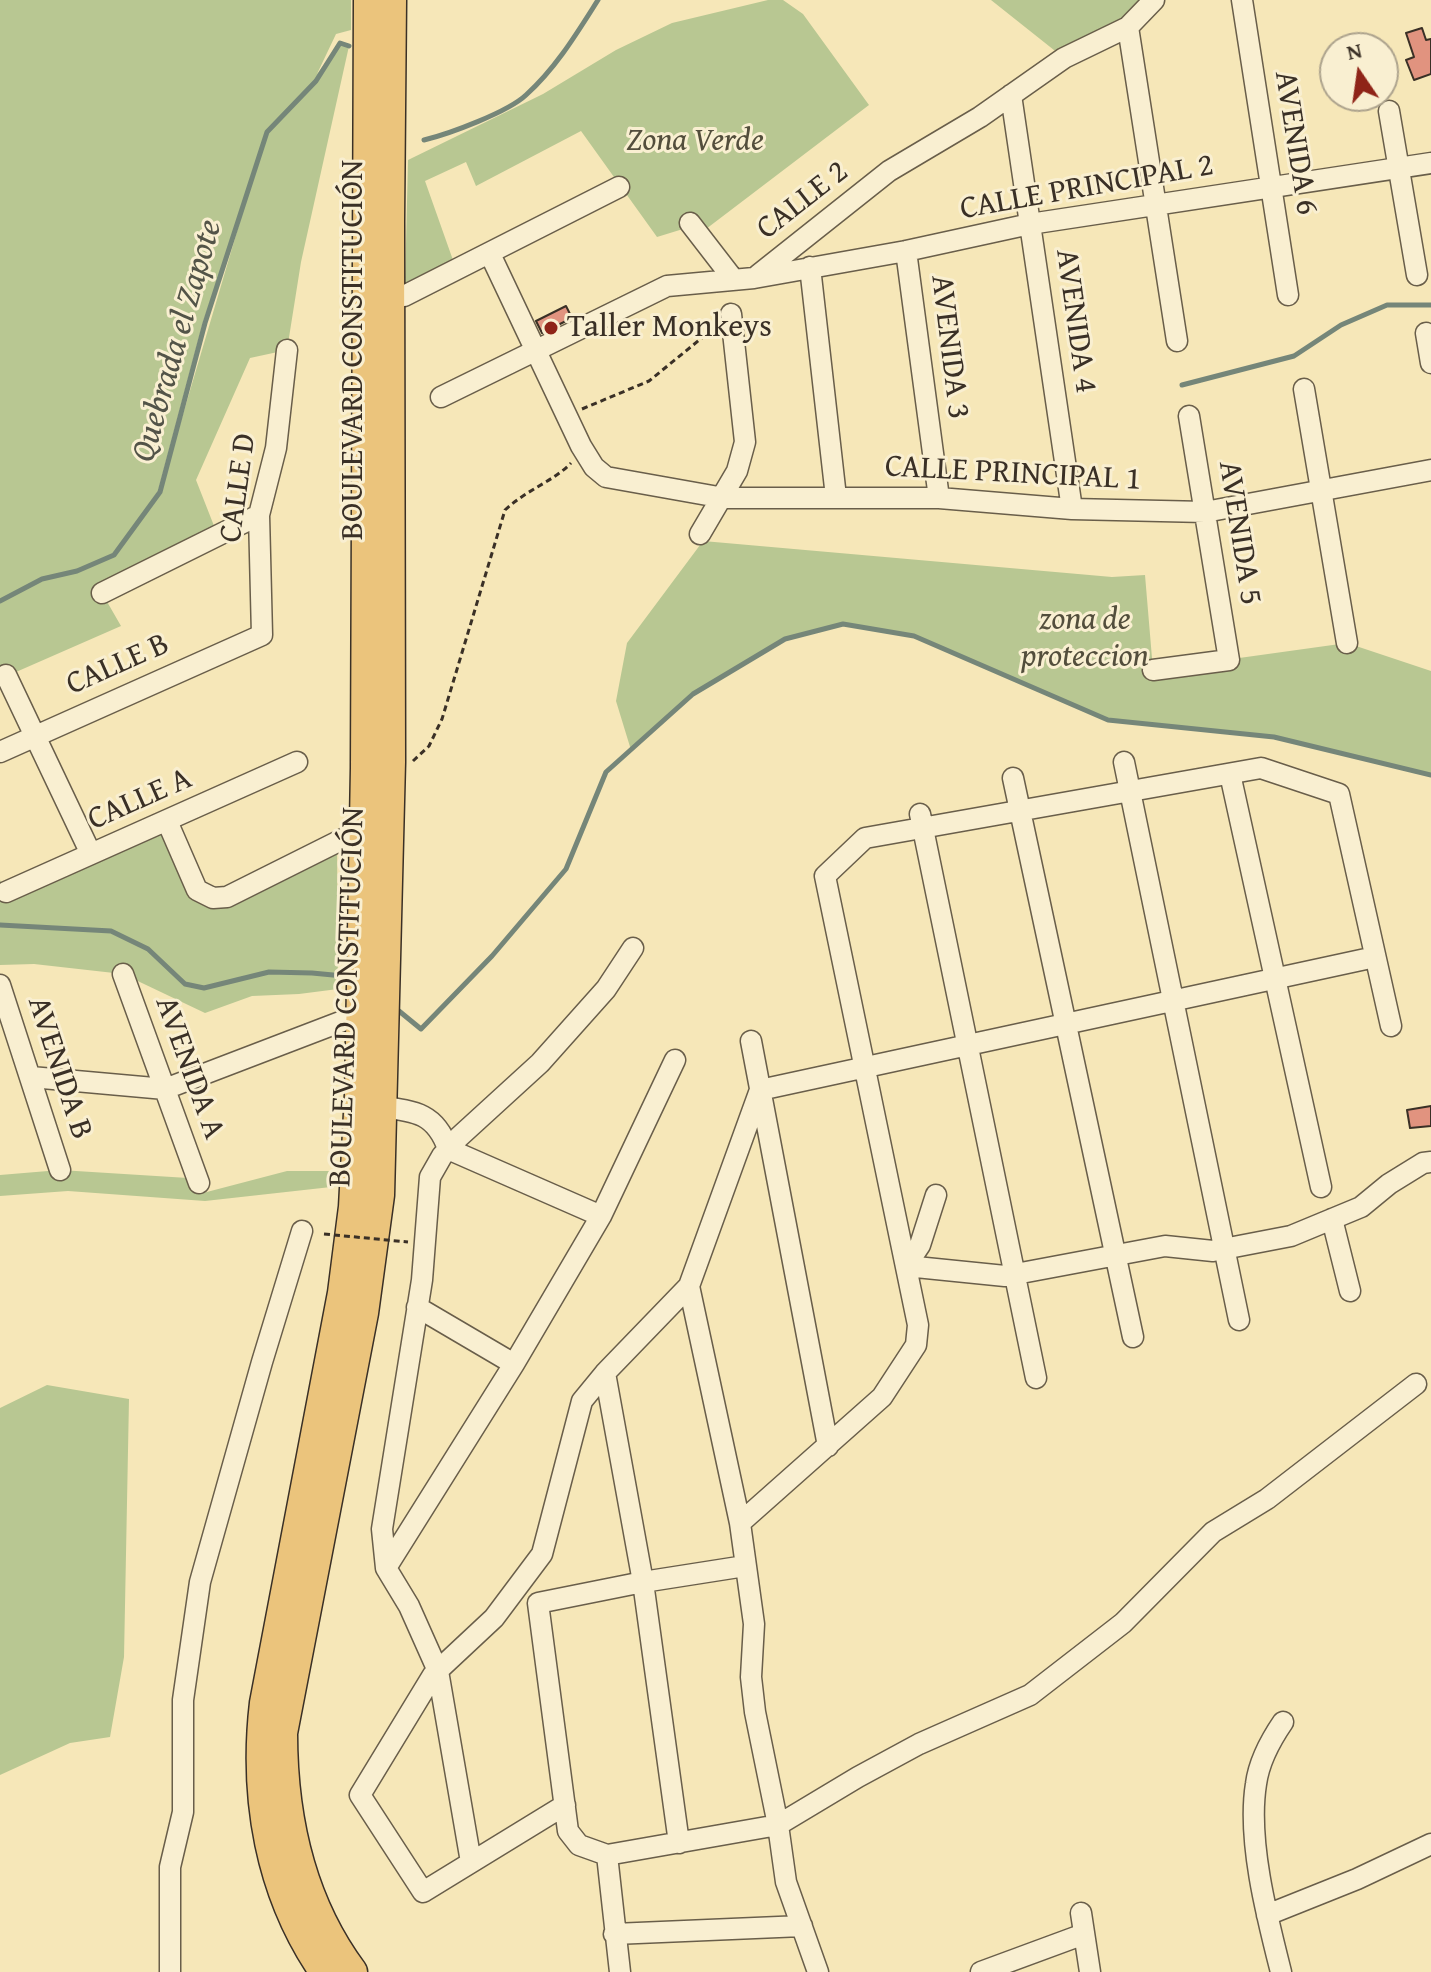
<!DOCTYPE html>
<html>
<head>
<meta charset="utf-8">
<style>
	body { margin:0 }
	#map { position:relative; width:1431px; height:1972px; overflow:hidden; background:#f6e7b8; font-family:"Gentium Book Plus",serif }
	canvas { display:block }
	.north { position:absolute; left:1319px; top:32px; width:80px; height:80px; box-sizing:border-box; background:#f9efd1; border:2px solid #ada38d; border-radius:50%; rotate:347deg; font-size:22px; font-weight:700; line-height:32px; text-align:center; color:#3a3026 }
	.north::after { content:''; display:block; margin:auto; width:28px; height:36px; background:#8f2418; clip-path:polygon(50% 0,100% 100%,50% 72%,0 100%) }
</style>
</head>
<body>
<div id="map">
<canvas width="1431" height="1972"></canvas>
<div class="north">N</div>
</div>
<script>
const ctx = document.querySelector('canvas').getContext('2d');
ctx.lineJoin = 'round';
function fillPath(path, color) {
  ctx.fillStyle = color;
  ctx.fill(path, 'evenodd');
}
function stroke(path, color, width, dash) {
  ctx.strokeStyle = color;
  ctx.lineWidth = width;
  ctx.lineCap = dash ? 'butt' : 'round';
  ctx.setLineDash(dash || []);
  ctx.stroke(path);
}
function drawText(font, color, halo, rows, align = 'center') {
  ctx.font = font + ' "Gentium Book Plus",serif';
  ctx.lineWidth = 6;
  ctx.setLineDash([]);
  ctx.textBaseline = 'middle';
  ctx.strokeStyle = halo;
  ctx.fillStyle = color;
  for (const [text, x, y, turn = 0] of rows) {
    ctx.save();
    ctx.translate(x, y);
    ctx.rotate((+turn || 0) * Math.PI / 180);
    ctx.textAlign = isNaN(turn) ? turn : align;
    if (halo) ctx.strokeText(text, 0, 0);
    ctx.fillText(text, 0, 0);
    ctx.restore();
  }
}
fillPath(new Path2D(`
	M0 0H351V30L336 34 317 74 340 43 349 46 301 262 287 350 250 358 196 480 218 536 102 593 121 626 0 679ZM257 164 160 492 142 514 158 491 203 322Z
	M768 0H783L803 14 869 105 706 229H683L657 237 581 131 476 186 466 162 425 181 454 263 405 286 408 160 543 94 616 50 672 23Z
	M991 0H1143L1120 20 1064 58Z
	M703 541 1112 577 1145 575 1153 670 1347 643 1431 671V775L1274 737 1108 720 914 636 843 624 785 639 693 694 631 750 616 701 627 643Z
	M167 821 213 898 337 842 338 989 299 994 252 996 205 1013 123 974 34 964 0 965V880L6 892Z
	M60 1170 188 1178 199 1183 203 1193 287 1171H339L340 1186 205 1201 68 1191 0 1196V1175Z
	M47 1385 129 1399 124 1657 110 1737 70 1743 0 1775V1408Z`), '#b8c792');
stroke(new Path2D(`
	M424 140C449 134 508 112 526 95 556 68 577 33 598 0
	M1182 385 1294 356 1341 325 1387 305H1431
	M0 601 42 579 77 571 114 555 160 492 205 323 267 132 316 81 340 43 349 46
	M0 925 111 931 148 949 185 984 204 988 269 972 312 973 354 977
	M399 1011 421 1029 492 956 566 869 606 772 693 694 785 639 843 624 914 636 1108 720 1274 737 1431 775`), '#758679', 5);
const building = new Path2D(`
	M1422 28 1426 40 1431 39V74L1414 80 1406 60 1414 57 1406 33Z
	M566 306 572 318 542 333 536 321Z
	M1431 1106V1126L1410 1128 1407 1110Z`);
fillPath(building, '#e1937f');
stroke(building, '#3a3026', 2);
const minor = new Path2D(`
	M1242 0 1288 295
	M1128 27 1177 341
	M1011 95 1072 509
	M1389 111 1417 275
	M690 223 734 280
	M906 251 939 498
	M490 254 581 446 594 467 606 477 724 498H939L1072 509 1205 512 1431 470
	M810 267 836 497
	M758 275 889 171 980 117 1064 58 1128 27 1154 0
	M404 296 619 187
	M1426 333 1431 363
	M1304 389 1347 643
	M441 397 667 286 754 278 906 251 1030 224 1431 163
	M700 534 737 471 745 442 731 314
	M102 593 259 515
	M1153 670 1229 660 1189 416
	M6 675 91 854
	M0 752 262 635 259 515 276 448 287 350
	M1124 762 1239 1320
	M1230 774 1321 1187
	M1013 778 1133 1337
	M920 814 1036 1378
	M167 821 197 890 213 898 227 897 365 828
	M6 892 297 762
	M123 974 199 1183
	M0 985 60 1170
	M751 1041 828 1446
	M31 1077 165 1089 361 1014
	M382 1107C416 1111 436 1114 448 1149L601 1216
	M936 1195 920 1245 906 1266 1005 1276 1165 1246 1213 1251 1291 1236 1361 1207 1389 1184 1423 1163 1431 1162
	M1332 1219 1350 1291
	M689 1286 740 1523
	M417 1307 514 1364
	M605 1373 643 1582 679 1843
	M745 1566 643 1582 538 1603 568 1831 579 1845 607 1855 778 1825 858 1777 919 1744 1030 1695 1123 1623 1213 1532 1267 1499 1416 1384
	M386 1568 514 1364 601 1216 675 1060
	M565 1805 423 1892 360 1795 433 1675 494 1618 542 1554 582 1401 605 1373 689 1286 760 1090 1375 957
	M607 1855 620 1972
	M471 1862 438 1671 409 1606 386 1568 382 1529 422 1280 430 1177 442 1156 459 1137 540 1063 606 989 633 948
	M1081 1913 1090 1972
	M1267 1915 1357 1879 1431 1844
	M614 1934 802 1926
	M170 1972V1867L183 1812V1700L200 1582 262 1362 302 1231
	M818 1972 786 1882 778 1825 755 1712 751 1677 754 1624 740 1523 882 1397 916 1345 918 1325 825 876 865 838 1261 768 1339 794 1391 1026
	M981 1972 1084 1934
	M1281 1972C1267 1917 1247 1840 1256 1784 1259 1761 1270 1741 1283 1722`);
const highway = new Path2D(`
	M325 1972C270 1893 254 1797 265 1703L343 1293 354 1207 360 1094 366 768 369 0
	M352 1972C300 1902 282 1819 282 1733L363 1313 379 1195 390 762 389 221 391 0`);
stroke(minor, '#695e4a', 23);
stroke(highway, '#3a3026', 33);
stroke(new Path2D(`
	M582 409 649 381 714 328
	M413 761 429 746 442 719 505 510C526 490 554 481 571 463`), '#3a3026', 3, [6, 4]);
stroke(minor, '#f9efd1', 20);
stroke(highway, '#ebc47c', 30);
stroke(new Path2D(`
	M324 1234 408 1242`), '#3a3026', 3, [6, 4]);
for (const [x, y, r, color] of [
	[551,328,8,"#8f2418"]
]) {
  const dot = new Path2D();
  dot.arc(x, y, r, 0, 2 * Math.PI);
  ctx.fillStyle = color;
  ctx.fill(dot);
  stroke(dot, '#f9efd1', 3);
}
drawText('italic 32px', '#534e3c', '#f9efd1', [
	["Zona Verde",695,142],
	["zona de",1085,621],
	["proteccion",1085,658]
]);
drawText('32px', '#3a3026', '#f9efd1', [
	["AVENIDA 6",1295,143,81],
	["CALLE PRINCIPAL 2",1087,188,-10],
	["CALLE 2",803,201,-38],
	["AVENIDA 4",1075,321,82],
	["AVENIDA 3",949,347,83],
	["BOULEVARD CONSTITUCIÓN",354,350,-90],
	["CALLE PRINCIPAL 1",1013,474,3],
	["CALLE D",239,488,-82],
	["AVENIDA 5",1239,533,81],
	["CALLE B",118,665,-24],
	["CALLE A",140,800,-24],
	["BOULEVARD CONSTITUCIÓN",348,997,-88],
	["AVENIDA B",59,1068,72],
	["AVENIDA A",189,1068,70]
]);
drawText('32px', '#3a3026', '#f9efd1', [
	["Taller Monkeys",567,328]
], 'left');
drawText('italic 34px', '#535448', '#f9efd1', [
	["Quebrada el Zapote",178,341,-74]
]);
</script>
</body>
</html>
